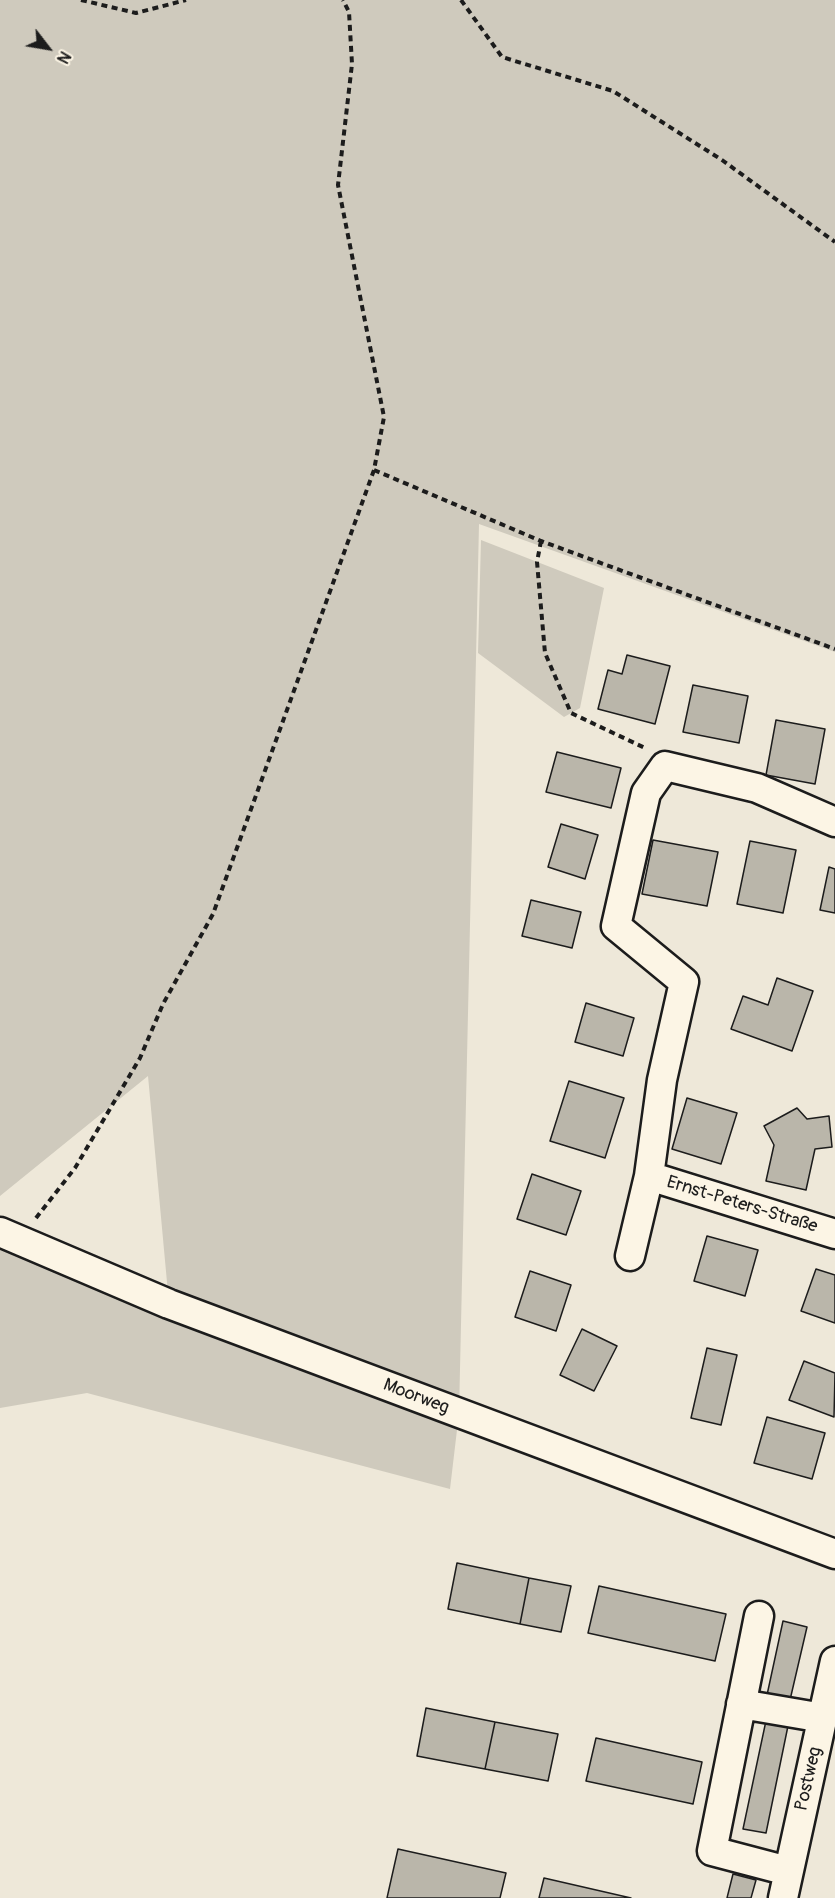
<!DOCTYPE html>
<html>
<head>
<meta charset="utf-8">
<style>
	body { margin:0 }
	#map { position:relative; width:835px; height:1898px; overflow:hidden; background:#eee8d9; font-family:Pangolin,sans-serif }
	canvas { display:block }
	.north { position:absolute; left:18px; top:18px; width:60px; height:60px; -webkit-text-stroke:4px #fcf5e5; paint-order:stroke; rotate:121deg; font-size:16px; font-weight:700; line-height:24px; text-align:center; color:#1c1c1c }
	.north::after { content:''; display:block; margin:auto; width:21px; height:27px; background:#1c1c1c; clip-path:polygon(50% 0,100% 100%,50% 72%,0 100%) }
</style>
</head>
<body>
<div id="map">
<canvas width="835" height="1898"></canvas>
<div class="north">N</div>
</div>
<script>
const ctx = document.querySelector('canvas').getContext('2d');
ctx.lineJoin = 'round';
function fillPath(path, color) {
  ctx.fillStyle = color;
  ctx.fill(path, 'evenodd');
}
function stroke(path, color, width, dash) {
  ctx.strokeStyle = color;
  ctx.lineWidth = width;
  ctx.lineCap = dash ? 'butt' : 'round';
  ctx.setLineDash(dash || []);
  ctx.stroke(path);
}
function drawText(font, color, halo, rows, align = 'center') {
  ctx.font = font + ' Pangolin,sans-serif';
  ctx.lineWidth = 4.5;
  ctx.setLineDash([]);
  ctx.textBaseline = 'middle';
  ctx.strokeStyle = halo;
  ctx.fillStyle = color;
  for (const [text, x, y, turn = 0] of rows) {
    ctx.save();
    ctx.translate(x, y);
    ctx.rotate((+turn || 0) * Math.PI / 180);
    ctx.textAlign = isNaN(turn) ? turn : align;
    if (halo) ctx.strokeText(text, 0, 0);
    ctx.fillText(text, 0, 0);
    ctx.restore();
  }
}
fillPath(new Path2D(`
	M0 0H835V652L479 524 459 1413 450 1489 87 1393 0 1408V1232L169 1304 148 1076 0 1196Z
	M481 540 604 588 580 708 564 717 478 653Z`), '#cfcabd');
const building = new Path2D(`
	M627 655 670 666 655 724 598 709 608 670 622 674Z
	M693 685 748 696 739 743 683 732Z
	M776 720 825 729 815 784 766 775Z
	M557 752 621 768 611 808 546 792Z
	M561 824 598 835 585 879 548 867Z
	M653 840 718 852 707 906 642 894Z
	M750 841 796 850 783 913 737 904Z
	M829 867 835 869V913L820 910Z
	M531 900 581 912 572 948 522 936Z
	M777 978 813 991 792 1051 731 1029 743 996 768 1005Z
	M586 1003 634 1018 623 1056 575 1042Z
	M569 1081 624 1098 605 1158 550 1141Z
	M687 1098 737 1113 721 1164 672 1149Z
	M797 1108 807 1119 829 1116 832 1147 815 1149 806 1190 766 1181 774 1145 764 1126Z
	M532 1174 581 1191 566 1235 517 1219Z
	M707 1236 758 1250 745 1296 694 1281Z
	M816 1269 835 1275V1323L801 1311Z
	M530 1271 571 1285 556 1331 515 1317Z
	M582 1329 617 1346 594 1391 560 1375Z
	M707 1348 737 1355 721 1425 691 1418Z
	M804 1361 835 1373 834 1417 789 1400Z
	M767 1417 825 1433 812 1479 754 1463Z
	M457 1563 529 1578 520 1624 448 1609Z
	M529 1578 571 1586 561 1632 520 1624Z
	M599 1586 726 1614 715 1661 588 1633Z
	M783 1621 807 1627 790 1700 767 1695Z
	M426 1708 495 1722 485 1769 417 1756Z
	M767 1716 789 1721 766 1833 743 1829Z
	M495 1722 558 1734 548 1781 485 1769Z
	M596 1738 702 1762 693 1804 586 1781Z
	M398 1849 506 1873 500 1898H387Z
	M733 1874 756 1880 751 1898H727Z
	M544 1878 631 1898H539Z`);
fillPath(building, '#bab6aa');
stroke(building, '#1c1c1c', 1.5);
const minor = new Path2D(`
	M835 822 757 788 665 766 646 793 616 926 684 982 662 1080 649 1176 835 1234
	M0 1232 169 1304 835 1554
	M630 1256 649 1176
	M759 1616 712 1851 788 1871
	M741 1704 823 1718
	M783 1898 835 1661`);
stroke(minor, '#1c1c1c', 33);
stroke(new Path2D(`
	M81 0 136 13 186 0
	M461 0 502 57 613 91 722 160 835 242
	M374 470 541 541 835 649
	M541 541 537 562 545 653 571 713 645 748
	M36 1218 75 1168 140 1058 163 1004 213 914 374 470 384 417 338 185 352 64 349 12 343 0`), '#1c1c1c', 4, [6, 4.5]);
stroke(minor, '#fcf5e5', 28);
drawText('18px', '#1c1c1c', '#fcf5e5', [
	["Ernst-Peters-Straße",742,1205,17],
	["Moorweg",416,1397,21],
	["Postweg",809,1779,-77]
]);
</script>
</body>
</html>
